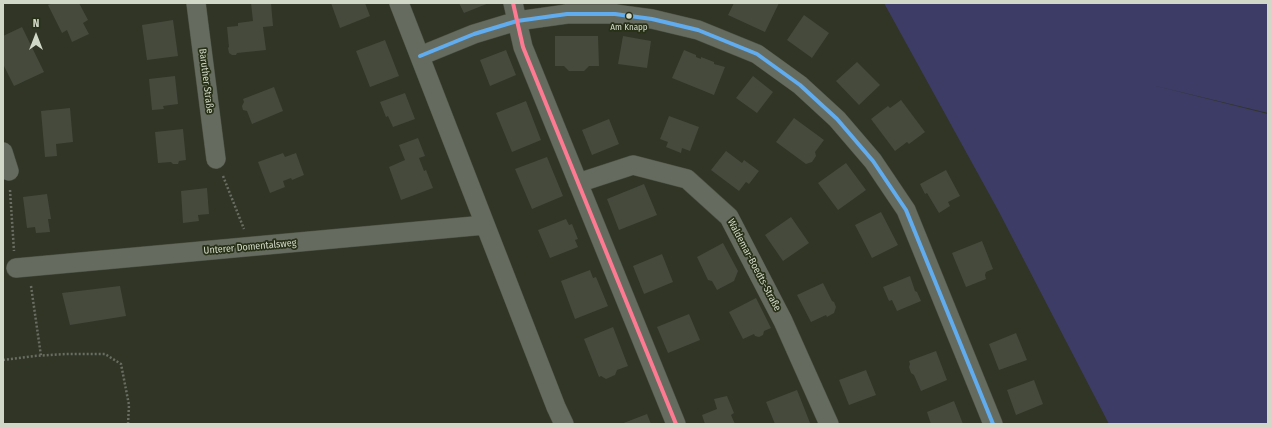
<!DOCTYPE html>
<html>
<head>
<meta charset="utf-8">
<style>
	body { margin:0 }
	#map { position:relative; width:1271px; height:427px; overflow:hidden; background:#303526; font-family:"Fira Sans Condensed",sans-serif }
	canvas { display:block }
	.frame { position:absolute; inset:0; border:4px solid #d2d8c8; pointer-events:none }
	.north { position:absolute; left:16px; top:16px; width:40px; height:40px; -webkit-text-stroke:3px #283017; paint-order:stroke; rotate:0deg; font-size:11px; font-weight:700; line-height:16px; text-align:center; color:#d2d8c8 }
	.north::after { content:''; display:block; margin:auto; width:14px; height:18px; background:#d2d8c8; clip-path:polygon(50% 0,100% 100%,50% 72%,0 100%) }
</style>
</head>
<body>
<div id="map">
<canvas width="1271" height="427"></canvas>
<div class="frame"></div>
<div class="north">N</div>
</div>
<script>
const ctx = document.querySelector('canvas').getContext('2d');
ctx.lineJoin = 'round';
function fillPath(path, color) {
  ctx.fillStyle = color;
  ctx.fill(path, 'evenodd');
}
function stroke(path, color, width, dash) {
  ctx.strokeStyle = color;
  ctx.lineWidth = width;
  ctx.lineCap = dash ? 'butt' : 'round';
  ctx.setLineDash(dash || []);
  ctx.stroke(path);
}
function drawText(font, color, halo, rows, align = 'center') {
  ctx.font = font + ' "Fira Sans Condensed",sans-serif';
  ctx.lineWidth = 3.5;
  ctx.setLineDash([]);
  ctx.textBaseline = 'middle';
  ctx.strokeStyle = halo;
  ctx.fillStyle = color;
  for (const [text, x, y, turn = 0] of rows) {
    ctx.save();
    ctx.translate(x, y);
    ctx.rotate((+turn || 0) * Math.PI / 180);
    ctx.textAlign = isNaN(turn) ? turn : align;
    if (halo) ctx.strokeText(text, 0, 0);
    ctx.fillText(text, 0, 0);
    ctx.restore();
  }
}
fillPath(new Path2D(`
	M884 3H1268V113L1152 85 1268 114V424H1109L998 210Z`), '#3d3c66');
fillPath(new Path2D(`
	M53 3H79L88 20 83 23 89 34 72 42 67 30 62 33 48 5Z
	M251 3H271L273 26 263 27 266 50 237 53 236 55H232L229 53 228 48 229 47 227 27 238 26V23L253 21Z
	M331 3H365L370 16 340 28Z
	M459 3H489L464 13Z
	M734 3H779L765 32 728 15Z
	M804 15 829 33 812 58 787 40Z
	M173 20 178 56 147 60 142 25Z
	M22 27 44 72 14 86 3 64V36Z
	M555 36H598L599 66H589L584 71H569L564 66H555Z
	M623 36 651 41 647 68 618 64Z
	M385 40 399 76 370 87 356 51Z
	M506 50 516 75 490 86 480 60Z
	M684 50 696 55V57L701 59V57L714 62V64L725 67 714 95 672 78Z
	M857 62 880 85 859 105 836 81Z
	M175 76 178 104 163 106 164 109 152 110 149 79Z
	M753 76 773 92 757 113 736 98Z
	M274 87 283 111 252 124 247 111 243 110 242 106 244 102 243 99Z
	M405 93 415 119 393 127 388 116 386 117 380 102Z
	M901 100 925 132 909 144 907 142 895 151 871 119 888 106 890 108Z
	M526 101 541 140 512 152 496 113Z
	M70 108 73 142 56 144 57 156 45 157 41 111Z
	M669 116 699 127 690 151 682 148 681 153 666 147 668 142 660 139Z
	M794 118 824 140 815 152 816 156 812 162 806 164 776 142Z
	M609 119 619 144 592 155 582 130Z
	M183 129 186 160 179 161 178 164H173L171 162 158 163 155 132Z
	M418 138 425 156 419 158 424 171 426 170 433 188 401 200 389 167 405 160 399 145Z
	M726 151 742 163 744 160 759 171 749 184 746 182 739 191 711 170Z
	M283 153 285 157 296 153 304 175 292 180 291 178 283 181 285 187 270 193 258 162Z
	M547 157 563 196 532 209 515 169Z
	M846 163 866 190 838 210 818 183Z
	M946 170 960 196 948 202 950 206 939 213 927 193 925 194 920 184Z
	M644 184 657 215 619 230 607 199Z
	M207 188 209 214 198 215 199 221 183 223 181 191Z
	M47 194 51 219H48L50 232 36 233 35 227 27 228 23 197Z
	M881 212 898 245 872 258 855 225Z
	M791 217 809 243 783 261 765 235Z
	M566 219 569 225 572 224 578 239 575 240 578 247 550 258 538 230Z
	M982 241 993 269 986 272 985 275 986 279 966 287 952 253Z
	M723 243 738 271 734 281 717 290 712 281 708 280 697 257Z
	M662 254 673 282 644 294 633 266Z
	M590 270 593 278 596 277 608 306 575 319 561 281Z
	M910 276 915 291 917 292 921 301 897 311 892 300 889 301 883 287Z
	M823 283 832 301 834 302 836 307 834 313 827 317 826 315 811 322 797 295Z
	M120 286 126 316 70 325 62 293Z
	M756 298 771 328 764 331 763 335 759 337 755 336 754 334 743 339 729 312Z
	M689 314 700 340 668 353 657 327Z
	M613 327 628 366 617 370 615 375 606 379 601 376 599 377 584 339Z
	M1016 333 1027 360 999 370 989 344Z
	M936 351 947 380 921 391 914 375 911 373 909 367 910 364 909 361Z
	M866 370 876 395 849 405 839 380Z
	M1034 380 1043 404 1016 415 1007 390Z
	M797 390 810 423 807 424H775L766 402Z
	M727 396 734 413 731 415 735 424H705L702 415 717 409 714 399Z
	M954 401 963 424H931L927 412Z
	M647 414 651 424H621Z`), '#454a3d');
const minor = new Path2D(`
	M196 3 216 159
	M399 3 556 407 564 424
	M513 3 523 47 676 424
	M420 56 474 34 517 21 567 14H615L652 19 698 30 757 54 800 85 837 119 873 161 906 210 993 424
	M3 152 9 171
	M578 183 633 165 687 179 729 217 783 321 829 424
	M16 268 485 225`);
stroke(minor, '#4c5144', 20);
stroke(new Path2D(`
	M223 176 244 229
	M10 190 14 251
	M31 286 41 356
	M3 360 34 356 66 354H105L121 364 129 405 128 424`), '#696d62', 2.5, [2, 2]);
stroke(minor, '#666b5f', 19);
stroke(new Path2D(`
	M420 56 474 34 517 21 567 14H615L652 19 698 30 757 54 800 85 837 119 873 161 906 210 993 424`), '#60acee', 4);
stroke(new Path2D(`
	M513 3 523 47 676 424`), '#fe7a93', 4);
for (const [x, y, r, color] of [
	[629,16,3.5,"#d2d8c8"]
]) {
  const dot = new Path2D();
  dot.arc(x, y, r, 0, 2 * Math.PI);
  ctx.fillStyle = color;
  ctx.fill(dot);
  stroke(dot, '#283017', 1.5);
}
drawText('9px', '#d2d8c8', '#283017', [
	["Am Knapp",629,27]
]);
drawText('10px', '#d2d8c8', '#283017', [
	["Baruther Straße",206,81,83],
	["Unterer Domentalsweg",250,247,-5],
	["Waldemar-Boedts-Straße",754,265,62]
]);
</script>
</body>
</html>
